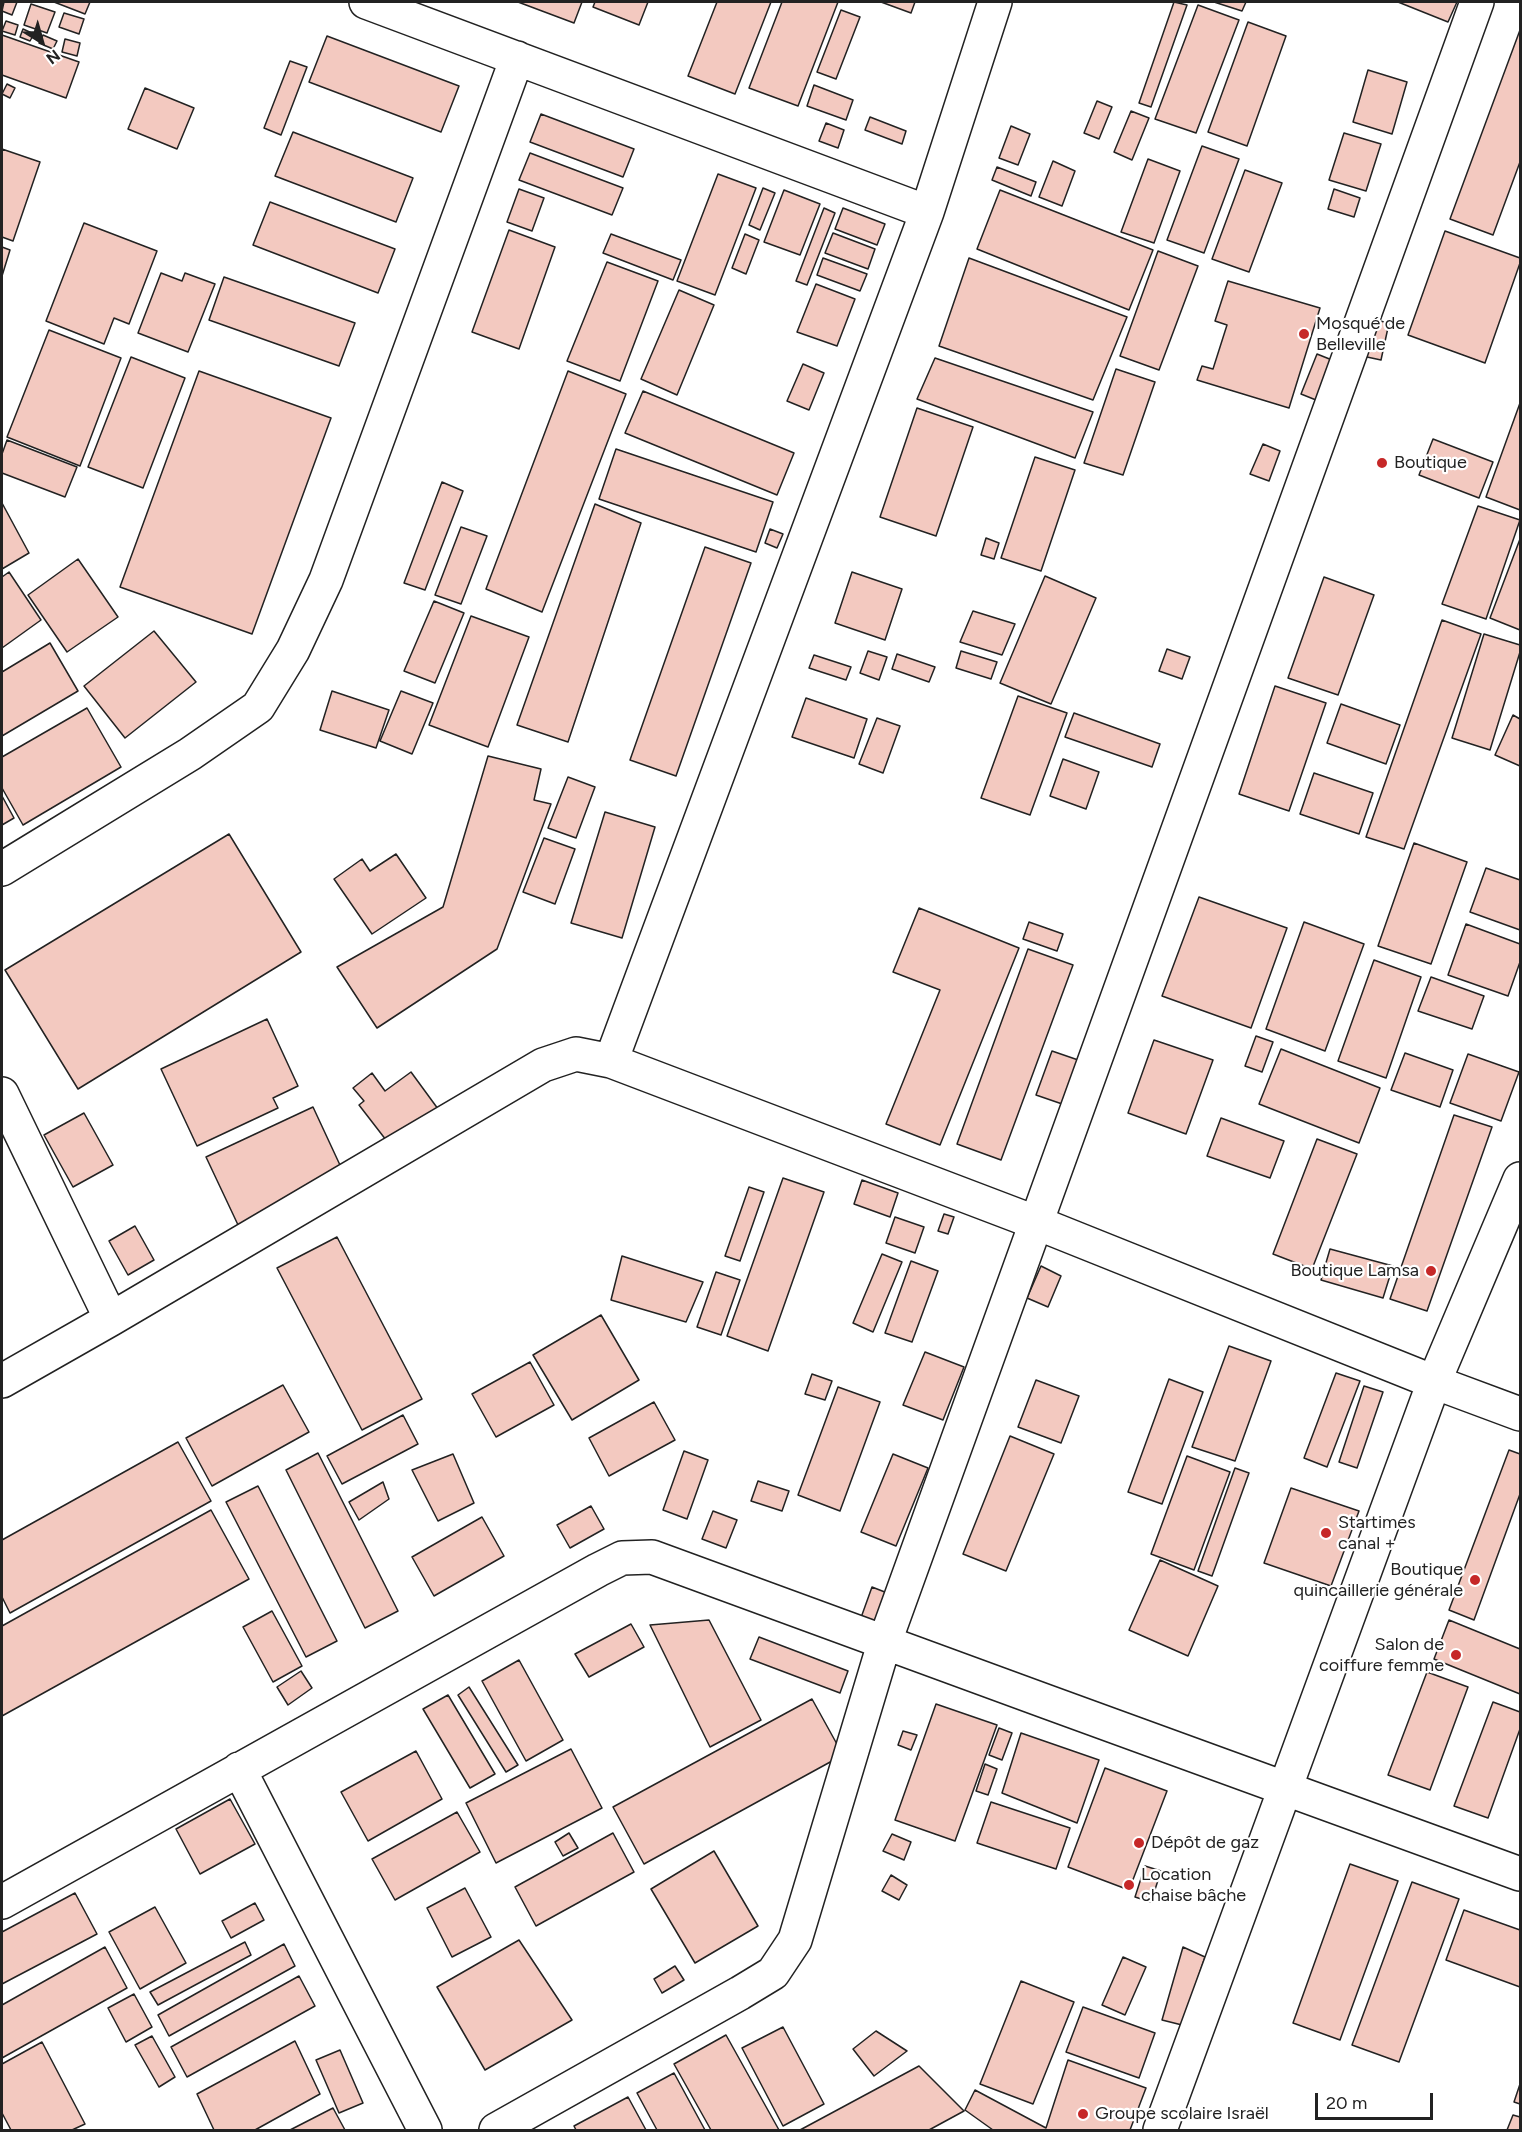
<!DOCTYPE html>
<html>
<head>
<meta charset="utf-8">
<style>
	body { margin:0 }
	#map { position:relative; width:1522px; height:2132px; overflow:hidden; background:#fff; font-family:Figtree,sans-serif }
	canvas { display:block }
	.frame { position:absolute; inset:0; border:3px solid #222; pointer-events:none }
	.north { position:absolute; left:12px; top:12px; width:60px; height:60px; -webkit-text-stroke:4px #fff; paint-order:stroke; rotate:143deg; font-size:16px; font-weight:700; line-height:24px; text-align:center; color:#222 }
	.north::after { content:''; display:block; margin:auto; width:21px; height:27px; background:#222; clip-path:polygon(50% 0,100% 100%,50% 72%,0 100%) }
	.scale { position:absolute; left:1315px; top:2093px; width:118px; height:27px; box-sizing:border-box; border:3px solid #222; border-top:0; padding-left:8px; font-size:18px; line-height:21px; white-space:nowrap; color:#222; -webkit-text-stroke:4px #fff; paint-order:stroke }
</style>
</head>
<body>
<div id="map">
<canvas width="1522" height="2132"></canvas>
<div class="frame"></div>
<div class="north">N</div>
<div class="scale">20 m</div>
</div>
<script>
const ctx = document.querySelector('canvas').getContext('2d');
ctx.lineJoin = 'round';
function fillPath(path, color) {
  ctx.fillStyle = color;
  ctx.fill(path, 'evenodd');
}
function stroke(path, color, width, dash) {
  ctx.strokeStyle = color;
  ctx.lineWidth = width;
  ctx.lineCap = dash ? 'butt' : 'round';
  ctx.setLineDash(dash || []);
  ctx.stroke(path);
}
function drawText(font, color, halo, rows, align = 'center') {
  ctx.font = font + ' Figtree,sans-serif';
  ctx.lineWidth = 4.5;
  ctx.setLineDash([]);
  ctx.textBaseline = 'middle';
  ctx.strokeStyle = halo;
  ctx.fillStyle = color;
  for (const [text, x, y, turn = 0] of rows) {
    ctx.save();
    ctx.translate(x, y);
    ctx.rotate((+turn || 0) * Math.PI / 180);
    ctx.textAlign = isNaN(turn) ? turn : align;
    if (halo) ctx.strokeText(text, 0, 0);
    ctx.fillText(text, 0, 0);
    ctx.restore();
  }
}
const building = new Path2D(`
	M4 2H17L12 15 2 11Z
	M54 2H90L85 14Z
	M518 2H582L574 23Z
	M595 2H648L639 25 593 7Z
	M717 2H771L735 94 688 76Z
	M782 2H838L798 106 749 88Z
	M881 2H915L911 13Z
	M1174 2 1187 5 1151 107 1139 103Z
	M1214 2H1246L1242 11Z
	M1398 2H1457L1448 22Z
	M31 4 55 12 47 33 24 25Z
	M1198 5 1239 20 1196 133 1155 119Z
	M841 10 860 17 836 79 817 72Z
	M64 13 84 19 79 34 59 27Z
	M6 21 18 25 15 35 2 31Z
	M1248 22 1286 36 1247 146 1208 132Z
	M23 29 34 34 30 41 20 37Z
	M1520 30V162L1493 235 1450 219Z
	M2 35 79 62 66 98 2 75Z
	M43 35 57 41 53 49 39 43Z
	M327 36 459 86 441 132 309 82Z
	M65 39 80 43 77 56 62 52Z
	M290 61 307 67 281 135 264 128Z
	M1368 70 1407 82 1392 134 1353 122Z
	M7 84 15 88 10 98 2 94Z
	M814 85 853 100 846 120 807 106Z
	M145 88 194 108 177 149 128 129Z
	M1097 101 1112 107 1099 139 1084 133Z
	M1131 111 1149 118 1132 160 1114 152Z
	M541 114 634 149 623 177 530 142Z
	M870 117 906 131 902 144 865 130Z
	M826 123 844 130 838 148 819 141Z
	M1011 126 1030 134 1018 165 999 158Z
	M293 132 413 178 396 222 275 176Z
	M1344 133 1381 144 1366 191 1329 180Z
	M1202 146 1239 159 1204 253 1167 240Z
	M2 149 40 162 13 241 2 237Z
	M530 153 623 188 612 215 519 180Z
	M1148 159 1180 171 1154 243 1121 232Z
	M1053 161 1075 171 1062 206 1039 197Z
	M997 167 1036 182 1031 196 992 180Z
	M1245 170 1282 183 1249 272 1212 259Z
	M718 174 756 188 715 295 677 281Z
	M763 188 775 193 760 230 749 225Z
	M519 189 544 198 532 231 507 222Z
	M1334 189 1360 198 1354 217 1328 209Z
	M784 190 820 204 800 255 764 242Z
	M1000 190 1153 250 1129 310 977 249Z
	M270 202 395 249 378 293 253 245Z
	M824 208 835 213 807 285 796 281Z
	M843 208 885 224 877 245 835 229Z
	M84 223 157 251 129 324 114 318 104 344 46 321Z
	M509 230 555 247 519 349 472 332Z
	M1445 231 1520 258V263L1485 363 1408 335Z
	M833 233 875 249 868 269 825 253Z
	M611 234 681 260 673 280 603 253Z
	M745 234 759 240 746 274 732 268Z
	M2 247 10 250 2 276Z
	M1158 251 1198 266 1159 370 1120 356Z
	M823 258 867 274 860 291 817 275Z
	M969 258 1127 317 1093 400 939 346Z
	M607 262 658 281 620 381 567 361Z
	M161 273 182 281 185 273 215 284 188 352 138 333Z
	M224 277 355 323 339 366 209 320Z
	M1228 281 1320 308 1289 408 1197 380 1202 366 1213 369 1227 325 1215 321Z
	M816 284 855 299 837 346 797 332Z
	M679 290 714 305 677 395 641 379Z
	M1348 314 1389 323 1381 360 1339 351Z
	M49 330 121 358 80 466 7 437Z
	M1317 354 1342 364 1326 404 1301 394Z
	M131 357 185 378 143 488 88 467Z
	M935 358 1093 412 1075 458 917 399Z
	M803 364 824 373 809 410 787 401Z
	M1116 369 1155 382 1123 475 1084 463Z
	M199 371 331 418 252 634 120 587Z
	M568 371 626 394 542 612 486 589Z
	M643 391 794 453 777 495 625 433Z
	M1520 403V510L1486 497Z
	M917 408 973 427 936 536 880 517Z
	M1433 439 1493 462 1479 498 1419 475Z
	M7 440 77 467 65 497 2 473V454Z
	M1263 444 1280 451 1269 481 1250 474Z
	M616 449 773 502 756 552 599 499Z
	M1035 457 1075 470 1041 571 1001 558Z
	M442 482 463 491 425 590 404 583Z
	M2 503 29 553 2 569Z
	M595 504 641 523 568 742 517 725Z
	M1478 506 1520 520 1486 619 1442 604Z
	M461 527 487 536 461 604 435 595Z
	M770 529 783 534 777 548 765 543Z
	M986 538 999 543 994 559 981 555Z
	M1520 539V630L1490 618Z
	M705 547 751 563 676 776 630 760Z
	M78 559 118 617 67 652 28 595Z
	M9 572 41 620 2 648V577Z
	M852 572 902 589 885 640 835 623Z
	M1045 576 1096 598 1051 704 1000 683Z
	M1324 577 1374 595 1338 695 1288 678Z
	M434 601 464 613 435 683 404 671Z
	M973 611 1015 624 1002 655 960 642Z
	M471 616 529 637 488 747 429 725Z
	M1442 620 1481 634 1404 849 1366 837Z
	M154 631 196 682 125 738 84 686Z
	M1484 634 1520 645V652L1490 750 1452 738Z
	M50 643 78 691 2 736V672Z
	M1167 649 1190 657 1182 679 1159 671Z
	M868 651 887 657 879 680 860 673Z
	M961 651 997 662 991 679 956 668Z
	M897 654 935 667 929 682 892 669Z
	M814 655 851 667 846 680 809 668Z
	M1275 686 1326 703 1289 811 1239 794Z
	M332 691 389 710 376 748 320 730Z
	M401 691 433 703 412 754 380 741Z
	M1018 696 1067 713 1030 815 981 798Z
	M806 698 867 719 854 758 792 737Z
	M1341 704 1400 725 1386 764 1327 743Z
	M87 708 121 767 23 825 2 788V757Z
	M1074 713 1160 744 1152 767 1065 737Z
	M1513 715 1520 719V766L1495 755Z
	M877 718 900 726 883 773 859 764Z
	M488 756 541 769 534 800 551 804 497 949 377 1028 337 967 443 907Z
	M1063 759 1099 772 1086 809 1050 796Z
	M1314 773 1373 793 1359 834 1300 814Z
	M568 777 595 787 576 838 548 828Z
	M2 796 14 818 2 825Z
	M605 812 655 827 622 938 571 923Z
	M229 834 301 952 78 1089 5 970Z
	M544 838 575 849 555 904 523 892Z
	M1414 843 1467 862 1431 964 1378 946Z
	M396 854 426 898 372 934 334 879 362 859 370 871Z
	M1486 868 1520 880V930L1470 912Z
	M1199 897 1287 928 1251 1028 1162 996Z
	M919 908 1019 948 940 1145 886 1124 940 990 893 972Z
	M1029 922 1063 934 1057 951 1023 939Z
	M1304 922 1364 944 1325 1051 1266 1029Z
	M1466 924 1520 944V962L1508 996 1448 975Z
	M1028 949 1073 965 1001 1160 957 1144Z
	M1374 960 1421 977 1386 1078 1338 1061Z
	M1431 977 1484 996 1472 1029 1418 1011Z
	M267 1019 298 1086 273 1098 278 1108 197 1146 161 1069Z
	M1256 1036 1273 1042 1262 1072 1245 1066Z
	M1154 1040 1213 1060 1186 1134 1128 1113Z
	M1281 1049 1380 1088 1359 1143 1259 1104Z
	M1052 1051 1084 1062 1068 1106 1036 1095Z
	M1405 1053 1453 1070 1440 1107 1391 1090Z
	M1468 1054 1519 1072 1501 1121 1450 1103Z
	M411 1072 441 1113 393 1149 359 1105 364 1101 353 1088 372 1073 385 1091Z
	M313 1107 346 1178 239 1227 206 1157Z
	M84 1113 113 1165 73 1187 44 1135Z
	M1454 1115 1492 1127 1427 1311 1390 1299Z
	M1221 1118 1284 1141 1270 1178 1207 1156Z
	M1317 1139 1357 1154 1312 1269 1273 1254Z
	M783 1178 824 1192 768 1351 727 1336Z
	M862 1180 898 1193 890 1217 854 1204Z
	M749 1187 764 1192 740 1261 725 1256Z
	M944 1214 954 1217 948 1234 938 1231Z
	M895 1217 924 1227 915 1253 886 1243Z
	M135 1226 154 1260 128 1275 109 1241Z
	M337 1237 422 1399 362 1430 277 1268Z
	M1330 1249 1393 1266 1383 1298 1321 1280Z
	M882 1254 902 1262 873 1332 853 1323Z
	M622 1256 703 1282 686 1322 611 1300Z
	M911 1261 938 1271 912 1342 885 1333Z
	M1041 1266 1061 1276 1048 1307 1027 1298Z
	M716 1272 740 1280 721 1335 697 1327Z
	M601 1315 639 1380 572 1420 533 1355Z
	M1229 1346 1271 1361 1235 1461 1192 1447Z
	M925 1352 964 1367 943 1420 903 1405Z
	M530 1362 554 1405 496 1437 472 1394Z
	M1336 1373 1360 1381 1327 1467 1304 1458Z
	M812 1374 832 1381 825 1400 805 1394Z
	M1169 1379 1203 1392 1162 1504 1128 1492Z
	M1036 1380 1079 1396 1061 1443 1018 1427Z
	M283 1385 309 1432 212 1486 186 1438Z
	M1364 1386 1383 1392 1357 1468 1339 1462Z
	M838 1387 880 1402 840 1511 798 1495Z
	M654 1402 675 1440 609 1476 589 1438Z
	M403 1415 418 1444 342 1484 327 1456Z
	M1010 1436 1054 1454 1006 1571 963 1554Z
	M178 1442 211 1501 10 1613 2 1597V1540Z
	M1509 1450 1520 1454V1494L1474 1620 1449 1610Z
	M684 1451 708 1460 687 1519 663 1510Z
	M318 1453 398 1611 365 1628 286 1470Z
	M453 1454 474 1503 438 1521 412 1470Z
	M893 1454 928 1468 896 1546 861 1532Z
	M1187 1456 1230 1472 1194 1570 1151 1554Z
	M1235 1468 1249 1473 1212 1576 1198 1571Z
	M758 1481 789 1491 782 1511 751 1501Z
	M383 1482 389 1499 359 1520 349 1502Z
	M258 1486 337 1641 306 1657 226 1502Z
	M1291 1488 1359 1511 1331 1586 1264 1563Z
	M591 1506 604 1529 570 1548 557 1525Z
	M211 1510 249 1579 2 1716V1626Z
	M713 1511 737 1520 726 1548 702 1539Z
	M482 1517 504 1556 434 1596 412 1557Z
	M1160 1560 1218 1586 1188 1656 1129 1630Z
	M872 1587 895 1596 881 1634 858 1626Z
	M272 1611 302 1666 273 1682 243 1627Z
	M709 1620 761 1720 710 1747 650 1625Z
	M1449 1620 1520 1649V1694L1434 1659Z
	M631 1624 644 1647 589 1677 575 1654Z
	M759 1637 848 1671 840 1693 750 1659Z
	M519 1660 563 1740 526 1761 482 1681Z
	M301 1671 312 1688 288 1705 277 1687Z
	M1427 1672 1468 1687 1430 1790 1388 1775Z
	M469 1687 518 1765 506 1772 458 1695Z
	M448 1695 495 1774 470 1788 423 1709Z
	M812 1699 843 1755 644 1864 613 1807Z
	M1493 1702 1520 1712V1729L1488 1818 1454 1806Z
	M936 1704 997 1725 955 1841 895 1820Z
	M999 1728 1012 1733 1002 1760 989 1755Z
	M903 1731 917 1735 911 1750 898 1745Z
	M1021 1733 1099 1760 1077 1823 1002 1793Z
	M571 1749 602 1808 496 1863 466 1803Z
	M416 1751 442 1799 368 1841 341 1792Z
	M985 1764 997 1769 988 1795 976 1791Z
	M1105 1768 1167 1791 1129 1890 1068 1867Z
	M230 1799 255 1844 200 1874 176 1829Z
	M991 1802 1070 1828 1056 1869 977 1843Z
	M457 1812 480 1852 395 1900 372 1859Z
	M569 1833 578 1848 563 1856 555 1842Z
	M613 1833 634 1872 536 1926 515 1887Z
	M892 1834 911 1842 904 1860 883 1851Z
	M714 1851 758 1926 695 1963 651 1889Z
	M1350 1864 1398 1881 1340 2040 1293 2023Z
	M1145 1866 1161 1871 1151 1902 1135 1897Z
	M891 1875 907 1885 899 1900 882 1891Z
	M1412 1882 1459 1899 1399 2062 1352 2045Z
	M465 1888 491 1937 452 1957 427 1908Z
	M75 1893 97 1934 2 1984V1932Z
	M255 1903 264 1920 231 1938 222 1921Z
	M155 1907 186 1963 140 1989 109 1932Z
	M1464 1910 1520 1930V1987L1446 1960Z
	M519 1940 572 2020 485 2070 437 1987Z
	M245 1942 251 1955 158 2005 150 1992Z
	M284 1944 295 1966 169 2036 158 2015Z
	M105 1947 127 1988 2 2058V2005Z
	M1183 1947 1205 1957 1182 2025 1162 2020Z
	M1123 1957 1146 1967 1125 2015 1102 2005Z
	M675 1966 684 1980 662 1993 654 1979Z
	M299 1976 315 2006 187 2077 171 2047Z
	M1021 1981 1074 2002 1033 2104 980 2084Z
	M134 1994 152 2027 126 2042 108 2008Z
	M1083 2007 1155 2033 1139 2078 1066 2052Z
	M783 2027 824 2104 783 2126 742 2048Z
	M876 2031 907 2051 874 2076 853 2049Z
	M726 2035 779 2130H711L674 2064Z
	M152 2036 175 2077 159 2087 135 2045Z
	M295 2041 320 2094 255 2130H214L197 2094Z
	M42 2042 85 2124 72 2130H11L2 2113V2064Z
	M340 2050 363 2103 339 2113 316 2060Z
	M1068 2060 1146 2088 1130 2130H993L965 2110 975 2090 1046 2128Z
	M919 2066 964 2111 929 2130H800Z
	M674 2073 705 2130H657L637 2093Z
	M1520 2084V2104L1514 2102Z
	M628 2097 646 2130H576L574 2126Z
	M333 2108 345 2130H290Z
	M1513 2115 1520 2117V2130H1507Z`);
fillPath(building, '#f3c9c0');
stroke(building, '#222', 1.5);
const minor = new Path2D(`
	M366 2 927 212
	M2 869 190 754 258 707 293 650 326 580 517 58
	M611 1061 927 212 995 2
	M2 1094 111 1319
	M2 1381 111 1319 543 1065 576 1054 611 1061 1037 1223 1434 1382 1520 1414
	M239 1769 425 2130
	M2 1902 598 1570 622 1558 652 1557C940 1665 1232 1767 1520 1874
	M496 2130 740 1993 773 1973 795 1940 884 1644 1477 2
	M1160 2130 1434 1382 1520 1179`);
stroke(minor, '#222', 36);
stroke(minor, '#fff', 33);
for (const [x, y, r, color] of [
	[1304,334,6,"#c62828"],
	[1382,463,6,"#c62828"],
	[1431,1271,6,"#c62828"],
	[1326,1533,6,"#c62828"],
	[1475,1580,6,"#c62828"],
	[1456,1655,6,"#c62828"],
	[1139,1843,6,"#c62828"],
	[1129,1885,6,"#c62828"],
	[1083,2114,6,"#c62828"]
]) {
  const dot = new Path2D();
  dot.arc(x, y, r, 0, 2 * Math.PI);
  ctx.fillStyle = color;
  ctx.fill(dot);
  stroke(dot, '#fff', 2);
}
drawText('18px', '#222', '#fff', [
	["Mosqué de",1316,324],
	["Belleville",1316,345],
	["Boutique",1394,463],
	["Boutique Lamsa",1419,1271,"right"],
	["Startimes",1338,1523],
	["canal +",1338,1544],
	["Boutique",1463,1570,"right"],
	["quincaillerie générale",1463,1591,"right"],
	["Salon de",1444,1645,"right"],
	["coiffure femme",1444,1666,"right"],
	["Dépôt de gaz",1151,1843],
	["Location",1141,1875],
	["chaise bâche",1141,1896],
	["Groupe scolaire Israël",1095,2114]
], 'left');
</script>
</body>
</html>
